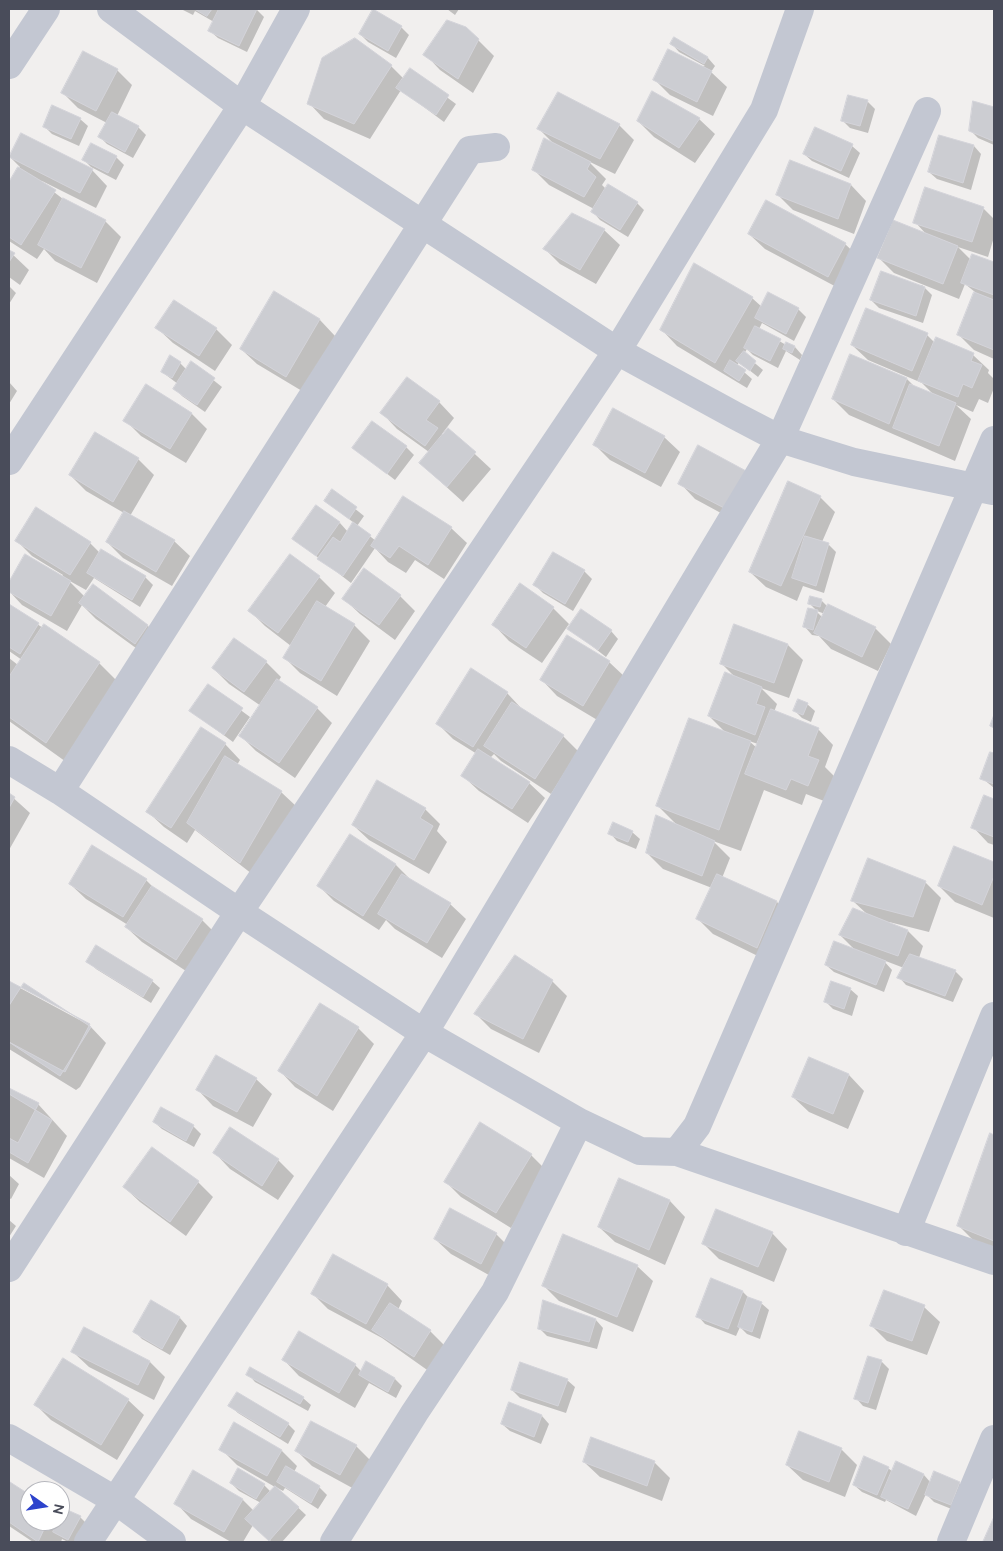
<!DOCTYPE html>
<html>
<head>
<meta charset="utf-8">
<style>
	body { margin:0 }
	#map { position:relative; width:1003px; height:1551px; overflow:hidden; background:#f1efee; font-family:Ubuntu,sans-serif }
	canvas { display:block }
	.frame { position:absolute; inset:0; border:10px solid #494c5a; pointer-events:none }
	.north { position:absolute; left:20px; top:1481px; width:50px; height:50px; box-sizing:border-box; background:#fff; border:1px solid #b6b7bd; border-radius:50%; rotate:103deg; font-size:14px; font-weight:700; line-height:20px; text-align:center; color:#494c5a }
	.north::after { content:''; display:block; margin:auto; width:18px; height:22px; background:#2d43cc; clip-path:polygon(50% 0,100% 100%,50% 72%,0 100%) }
</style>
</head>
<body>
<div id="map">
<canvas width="1003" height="1551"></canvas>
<div class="frame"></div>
<div class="north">N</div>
</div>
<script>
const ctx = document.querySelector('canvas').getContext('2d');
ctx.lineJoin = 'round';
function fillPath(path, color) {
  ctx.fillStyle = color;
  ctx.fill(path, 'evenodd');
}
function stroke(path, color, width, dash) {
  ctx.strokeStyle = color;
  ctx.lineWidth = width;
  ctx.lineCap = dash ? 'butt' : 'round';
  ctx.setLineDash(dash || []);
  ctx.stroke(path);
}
fillPath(new Path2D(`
	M181 9H256L264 17 247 52 218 38 210 31 214 22 195 11 193 15Z
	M447 9H459L455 15Z
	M374 11 402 28 409 35 396 58 368 42 360 34Z
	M466 28 494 56 473 93 440 70 425 54Z
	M674 39 708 58 715 66 711 72 727 87 713 116 670 95 655 80 705 66 679 52 672 44Z
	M391 66 404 79 410 70 456 104 444 122 401 90 370 139 324 119 309 103Z
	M117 70 132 85 117 116 138 127 146 135 133 158 107 144 100 137 107 123 78 108 63 93Z
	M867 101 875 109 868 133 850 128 842 120Z
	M974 103 994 108V145L978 138 970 130Z
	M80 119 88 126 79 146 52 134 45 127Z
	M699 119 715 134 695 163 654 137 638 121Z
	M619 125 634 140 615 174 588 161 606 179 602 185 606 189 637 203 644 210 628 237 600 220 593 212 594 209 549 185 533 169 553 143 539 129Z
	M815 129 852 146 860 153 849 178 812 161 804 154Z
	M974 146 981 154 971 190 937 179 929 172Z
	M10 157 92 170 107 186 96 208 42 181 41 182 63 199 105 221 121 237 97 283 55 261 44 249 37 259 9 241V184L20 167Z
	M116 157 124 165 116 180 91 167 83 159Z
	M790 162 851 185 866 201 854 234 793 210 778 195Z
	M983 208 994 219V237L988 257 958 247 971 260 972 255 994 263V359L974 350 959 335 975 292 965 284 959 299 894 273 879 258 927 235 915 222Z
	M572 215 604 230 620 245 596 284 560 264 545 249Z
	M749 234 845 244 861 259 844 291 765 249Z
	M9 251 29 270 20 285 9 277Z
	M922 285 932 295 923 323 879 308 871 300Z
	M9 286 16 293 9 304Z
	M275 293 320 320 335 336 302 391 257 364 241 349Z
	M769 294 798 309 806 317 794 341 762 323 759 329 786 345V344L795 347 802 355 800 360 786 351 778 368 753 355 747 349 744 354 763 370 758 377 739 362 737 366 752 379 747 388 677 346 662 330 752 298 762 307Z
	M174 302 216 329 232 345 215 371 173 343 157 328Z
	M927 335 935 343 973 355 989 370 988 373 994 379V388L988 403 979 399 973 412 956 405 971 419 955 461 849 415 833 399 851 356 907 379 916 388 935 396 922 383 868 360 852 345Z
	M180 363 187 370 192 363 222 387 205 412 182 396 175 388 178 384 162 372Z
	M9 382 17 391 9 404Z
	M147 386 192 414 207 429 186 463 141 436 125 420Z
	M439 402 454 418 442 434 444 436 449 430 491 469 463 502 420 463 429 452 397 429 382 413Z
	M95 434 138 459 154 475 130 516 174 541 190 556 172 586 123 558 107 542 124 513 86 491 70 475Z
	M664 437 680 452 661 487 610 460 595 445Z
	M406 447 414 455 395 480 354 448Z
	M747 473 743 525 695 499 680 483Z
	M333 491 364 516 357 526 376 541 451 528 467 543 444 579 415 560 406 573 388 562 375 548 351 583 294 539 340 523 348 532 354 523 326 501Z
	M820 497 835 512 822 542 828 544 836 552 824 593 803 586 797 601 766 587 750 572Z
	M16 540 90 543 100 553 145 577 153 585 140 607 94 578 86 590 68 580 85 597 93 586 148 626 163 641 151 659 96 619 82 605 67 631 22 605 9 591V585L25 556 62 577 63 575 32 556Z
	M291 556 319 577 335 593 325 607 354 625 370 641 337 696 300 673 284 657 291 646 265 626 250 611Z
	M584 571 592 579 573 611 543 593 535 585Z
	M400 596 415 611 395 640 360 614 344 599Z
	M821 600 828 607 875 628 891 644 878 671 831 649 819 636 812 635 805 627 817 612 823 618 825 614 817 611 809 603Z
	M9 605 43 628 44 626 99 663 122 686 69 764 9 721V658L18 665 22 660 9 651Z
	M553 608 569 624 542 663 509 641 494 625Z
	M569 628 611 631 618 639 606 657Z
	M788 645 803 660 789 698 761 688 777 704 774 712 818 729 833 745 825 767 834 776 824 801 806 794 802 805 764 790 741 851 713 841 730 858 722 878 777 902 792 918 772 963 713 934 698 919 712 888 663 869 647 853 677 825 658 806 727 734 709 716 736 678 722 664ZM749 741 758 744 757 748Z
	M266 662 281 677 278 682 317 708 332 723 295 778 256 751 241 736 261 706 229 684 213 668Z
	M609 662 625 677 599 721 557 696 542 680Z
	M208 686 250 717 233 742 191 711Z
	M507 693 522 709 563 736 578 751 551 794 501 761 494 754 490 758 529 783 545 798 528 823 479 791 463 776 477 754 453 739 437 723Z
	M807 704 815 711 811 722 802 718 795 711Z
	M225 744 240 760 237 765 281 792 297 807 256 877 195 830 187 843 164 827 148 812Z
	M991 753 994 755V788L982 778Z
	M9 794 30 813 9 850Z
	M985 797 994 801V845L988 843 973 827Z
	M425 809 440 824 437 831 447 842 429 874 369 840 353 825Z
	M632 832 640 839 636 849 617 841 610 833Z
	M351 836 396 865 411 880 450 904 466 919 442 958 395 929 386 920 379 930 334 901 319 886Z
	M955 847 994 863V918L955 902 939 886Z
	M146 880 158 892 202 920 218 936 192 975 142 942 126 927 128 925 86 899 70 884Z
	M925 882 941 898 929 932 889 922V923L908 931 923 946 919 958 955 971 963 979 953 1002 906 985 899 977 904 968 883 960 892 970 884 992 834 972 826 965 856 951 840 935 868 915 853 901Z
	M88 961 152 981 160 988 151 1003 96 969Z
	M552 981 567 996 539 1053 491 1029 476 1014Z
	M9 982 89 1025 106 1043 80 1087 76 1090 9 1049Z
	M850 989 858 996 852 1016 833 1009 825 1001Z
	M320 1005 358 1028 374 1044 333 1111 295 1087 280 1071Z
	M809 1059 849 1075 864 1091 848 1129 809 1112 793 1097Z
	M256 1079 272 1094 253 1127 213 1106 198 1090Z
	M9 1089 38 1104 67 1136 44 1178 9 1158Z
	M154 1122 193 1126 201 1134 194 1147 162 1129Z
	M230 1129 278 1160 294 1176 278 1200 230 1169 215 1153Z
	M991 1135 994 1136V1253L981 1248 958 1225Z
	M531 1155 546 1170 511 1228 461 1197 446 1182Z
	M9 1175 19 1184 11 1199 9 1198Z
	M620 1180 670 1201 685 1217 665 1265 615 1242 599 1227Z
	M198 1182 213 1197 186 1236 140 1202 124 1187Z
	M451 1210 496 1234 512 1250 496 1279 451 1254 435 1239Z
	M9 1220 16 1226 9 1237Z
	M772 1233 787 1249 774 1282 719 1259 703 1243Z
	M637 1266 653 1281 633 1332 559 1301 544 1286Z
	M712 1280 743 1292 749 1298 761 1303 769 1310 760 1339 747 1334 740 1327 736 1336 705 1324 698 1316Z
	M387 1285 402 1301 398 1310 430 1331 446 1347 430 1372 382 1338 328 1309 313 1294Z
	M152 1302 180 1318 187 1326 170 1355 142 1339 134 1331Z
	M924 1307 940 1322 927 1355 887 1341 872 1326Z
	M596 1320 603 1328 597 1349 547 1336 539 1328Z
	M73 1352 150 1362 165 1377 154 1400 89 1367Z
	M284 1360 355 1365 362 1372 395 1379 402 1386 396 1398 369 1383 355 1408 299 1376Z
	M881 1361 889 1369 876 1410 863 1406 856 1398Z
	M248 1374 303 1398 311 1405 308 1411 255 1382Z
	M567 1380 575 1387 566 1413 520 1398 512 1390Z
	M128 1400 144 1415 117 1460 51 1420 36 1405Z
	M510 1404 542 1416 549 1424 541 1444 510 1431 502 1424Z
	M230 1406 288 1424 295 1431 288 1444 238 1413Z
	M592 1439 655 1463 670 1478 662 1501 600 1477 584 1462Z
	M356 1446 372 1462 356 1490 312 1466 297 1451Z
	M221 1449 282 1451 297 1466 294 1472 319 1487 327 1495 318 1509 285 1488 283 1491 276 1487 306 1515 282 1542H272L253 1525 243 1542H231L191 1519 176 1503 193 1472 243 1500 254 1511 261 1503 239 1491 231 1483 264 1485 271 1492 275 1487 237 1465Z
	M841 1449 857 1465 845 1497 803 1480 787 1465Z
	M897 1463 924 1475 931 1483H959L967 1491 959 1512 934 1502 926 1494 916 1516 886 1500 885 1502 862 1492 854 1485 888 1468 893 1472Z
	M10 1484 30 1496V1521H60V1519L80 1517 88 1525 78 1542H68L62 1539 61 1542H33L9 1526Z`), '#0003');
const building = new Path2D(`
	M195 9H212L207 16Z
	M219 9H257L239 46 208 31Z
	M373 9 402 26 388 51 359 34Z
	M447 20 466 27 479 39 458 79 423 55Z
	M674 37 708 57 704 64 670 44Z
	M355 38 392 65 354 124 307 104 322 58Z
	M668 49 712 71 697 102 653 80Z
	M83 51 118 69 96 111 61 93Z
	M410 68 449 95 436 115 396 88Z
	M652 91 700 118 679 148 637 121Z
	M558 92 620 124 600 159 537 129Z
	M848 95 868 100 860 126 841 121Z
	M973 101 994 107 993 141 969 131Z
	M52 105 81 118 71 139 43 127Z
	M112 112 139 126 125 152 98 137Z
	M815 127 853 144 841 171 803 154Z
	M21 133 93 169 80 193 9 157Z
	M939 135 974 145 963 183 928 172Z
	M544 138 591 162 587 169 596 177 584 197 532 170Z
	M91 143 117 156 108 173 82 160Z
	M790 160 851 184 838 219 776 195Z
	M18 167 56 190 21 245 9 237V182Z
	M608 184 638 202 620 230 591 212Z
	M925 187 984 207 972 242 913 223Z
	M63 198 106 220 81 268 38 245Z
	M766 200 846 243 828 277 748 234Z
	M572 213 605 229 580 270 543 249Z
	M893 220 958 246 943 284 877 258Z
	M9 250 15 253 9 262Z
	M972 254 994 262V295L961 283Z
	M694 263 753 297 715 363 660 330Z
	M881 271 925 287 916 316 870 300Z
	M274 291 320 319 286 377 240 349Z
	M768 292 799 308 786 334 755 318Z
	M974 292 994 300V350L957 335Z
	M174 300 217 328 199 356 155 328Z
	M866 308 928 333 912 371 851 345Z
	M755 326 781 339 770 361 744 348Z
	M936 337 974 353 971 361 982 365 972 388 963 384 958 397 918 381Z
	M786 342 795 346 792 353 783 349Z
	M744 351 756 361 750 371 736 361Z
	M850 354 907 378 889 424 832 399Z
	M170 355 181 362 172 378 161 372Z
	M730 360 746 370 739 381 724 371Z
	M191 361 215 378 197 405 173 389Z
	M407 377 440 401 426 420 438 428 425 446 380 413Z
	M146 384 192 413 170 449 123 421Z
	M910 384 956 403 939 446 893 428Z
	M613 408 665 436 645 473 593 445Z
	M372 421 407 446 387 474 352 448Z
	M448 428 476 452 447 487 419 463Z
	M95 432 139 458 113 502 69 475Z
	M698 445 748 472 728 510 678 484Z
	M788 481 821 496 781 586 749 572Z
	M332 489 357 507 349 519 324 501Z
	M403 496 452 527 428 565 399 546 390 558 371 546Z
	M316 505 340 522 316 556 292 539Z
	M36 507 91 542 70 575 15 541Z
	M124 511 175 540 156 572 106 542Z
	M353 522 371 535 343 576 317 559 333 537 340 542Z
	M805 536 829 543 816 586 792 578Z
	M101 549 146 576 132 600 87 573Z
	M553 552 585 570 565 604 533 585Z
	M25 554 71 581 51 616 9 592V582Z
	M290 554 320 576 278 633 248 611Z
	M364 568 401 595 379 625 342 599Z
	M520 583 554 607 526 648 492 625Z
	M93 584 148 625 135 644 79 603Z
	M810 596 822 599 820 607 808 604Z
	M317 601 355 624 321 681 283 658Z
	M9 604 39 623 20 654 9 647Z
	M828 604 876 627 862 657 814 633Z
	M808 608 818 610 813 630 803 627Z
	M581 609 612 630 598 650 567 629Z
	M44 624 100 662 46 743 9 717V677Z
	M734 624 788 644 774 683 720 664Z
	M567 635 610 661 583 706 540 680Z
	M234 638 267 661 244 692 212 668Z
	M471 668 508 692 473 747 436 724Z
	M725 672 762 687 756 704 765 707 755 735 708 716Z
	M277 679 318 707 279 763 239 736Z
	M208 684 243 708 224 735 189 711Z
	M798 699 808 703 803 715 793 711Z
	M512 702 564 735 535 779 484 746Z
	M771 709 819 728 808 756 819 760 808 786 791 779 786 790 745 774Z
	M994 715V728L990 726Z
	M689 718 751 741 719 830 656 806Z
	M201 727 226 743 171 828 146 812Z
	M478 749 530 782 512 809 461 776Z
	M990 752 994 753V784L980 779Z
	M225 756 282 791 240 863 187 823Z
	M377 780 426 808 420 818 433 826 414 860 352 825Z
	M9 793 15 797 9 808Z
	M984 795 994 799V837L971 828Z
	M656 815 715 841 702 876 646 853Z
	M613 822 633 831 628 842 608 834Z
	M350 834 396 864 363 916 317 886Z
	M92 845 147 879 123 917 69 884Z
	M954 846 994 862V876L982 905 938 886Z
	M868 858 926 881 913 917 851 901Z
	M402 874 451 903 427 943 378 914Z
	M717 874 777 901 757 948 696 919Z
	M152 886 203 919 176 960 125 927Z
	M853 908 908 930 898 956 839 935Z
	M834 941 886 961 876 985 825 965Z
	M96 945 153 980 143 997 86 962Z
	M910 954 956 970 945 996 897 978Z
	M515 955 553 980 523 1039 474 1014Z
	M9 981 90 1024 65 1072 9 1042Z
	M831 981 851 988 844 1009 824 1002Z
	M24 983 91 1027 60 1076 9 1042V1006Z
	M320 1003 359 1027 317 1096 278 1071Z
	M216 1055 257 1078 237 1112 196 1090Z
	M809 1057 849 1074 833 1114 792 1097Z
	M9 1088 39 1103 18 1143 9 1138Z
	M9 1094 52 1120 28 1163 9 1152Z
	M161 1107 194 1125 186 1141 153 1122Z
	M480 1122 532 1154 496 1213 444 1182Z
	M230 1127 279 1159 262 1186 213 1153Z
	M990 1133 994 1135V1241L957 1226Z
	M152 1147 199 1181 170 1222 123 1187Z
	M619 1178 670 1200 649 1250 598 1227Z
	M450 1208 497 1233 481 1264 434 1239Z
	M716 1209 773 1232 758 1267 702 1244Z
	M563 1234 638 1265 617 1317 542 1286Z
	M333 1254 388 1284 366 1324 311 1294Z
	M711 1278 743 1291 728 1329 696 1317Z
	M884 1290 925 1305 912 1341 870 1326Z
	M748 1297 762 1302 752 1332 738 1327Z
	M151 1300 180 1317 162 1349 133 1332Z
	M543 1300 596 1319 589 1342 538 1329Z
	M390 1303 431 1330 414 1357 372 1330Z
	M84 1327 150 1361 138 1385 71 1352Z
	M299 1331 356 1364 339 1393 282 1360Z
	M868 1356 882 1360 868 1403 854 1399Z
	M63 1358 129 1399 101 1445 34 1405Z
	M366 1361 395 1378 388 1392 359 1375Z
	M520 1362 568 1379 558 1406 511 1390Z
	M250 1367 304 1397 300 1404 246 1375Z
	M237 1392 289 1423 280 1437 228 1406Z
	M509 1402 542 1415 534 1437 501 1424Z
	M311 1421 357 1445 340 1475 295 1451Z
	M234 1422 282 1450 267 1476 219 1450Z
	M799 1431 842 1448 829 1482 786 1465Z
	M591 1437 655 1461 647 1486 583 1462Z
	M864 1456 889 1467 877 1495 853 1485Z
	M896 1461 924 1474 908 1509 881 1497Z
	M286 1466 320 1486 311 1503 277 1482Z
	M238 1468 265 1484 256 1499 230 1483Z
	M193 1470 243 1499 224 1532 174 1504Z
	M934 1471 960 1482 951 1505 925 1495Z
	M10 1482 30 1495V1521H48L38 1542 9 1522Z
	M275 1486 299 1507 269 1541 245 1519Z
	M65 1509 81 1516 68 1540 53 1532Z
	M994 1517V1542H983Z`);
fillPath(building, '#cccdd2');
stroke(building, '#d3d3d9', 1);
stroke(new Path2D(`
	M111 9 242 106 424 225 617 351 734 415 780 439 854 462 993 491
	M9 65 46 9
	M9 461 242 106 296 9
	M9 760 60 791 239 912 424 1033 579 1122 640 1151 677 1152 697 1126 994 440
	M60 791 470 150 496 147
	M677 1152 994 1261
	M906 1232 994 1016
	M9 1268 239 912 617 351 764 110 800 9
	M9 1438 115 1500 172 1542
	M88 1542 424 1033 780 439 927 111
	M334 1542 415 1412 495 1292 579 1122
	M951 1542 994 1439`), '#c3c7d2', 28);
</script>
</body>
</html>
